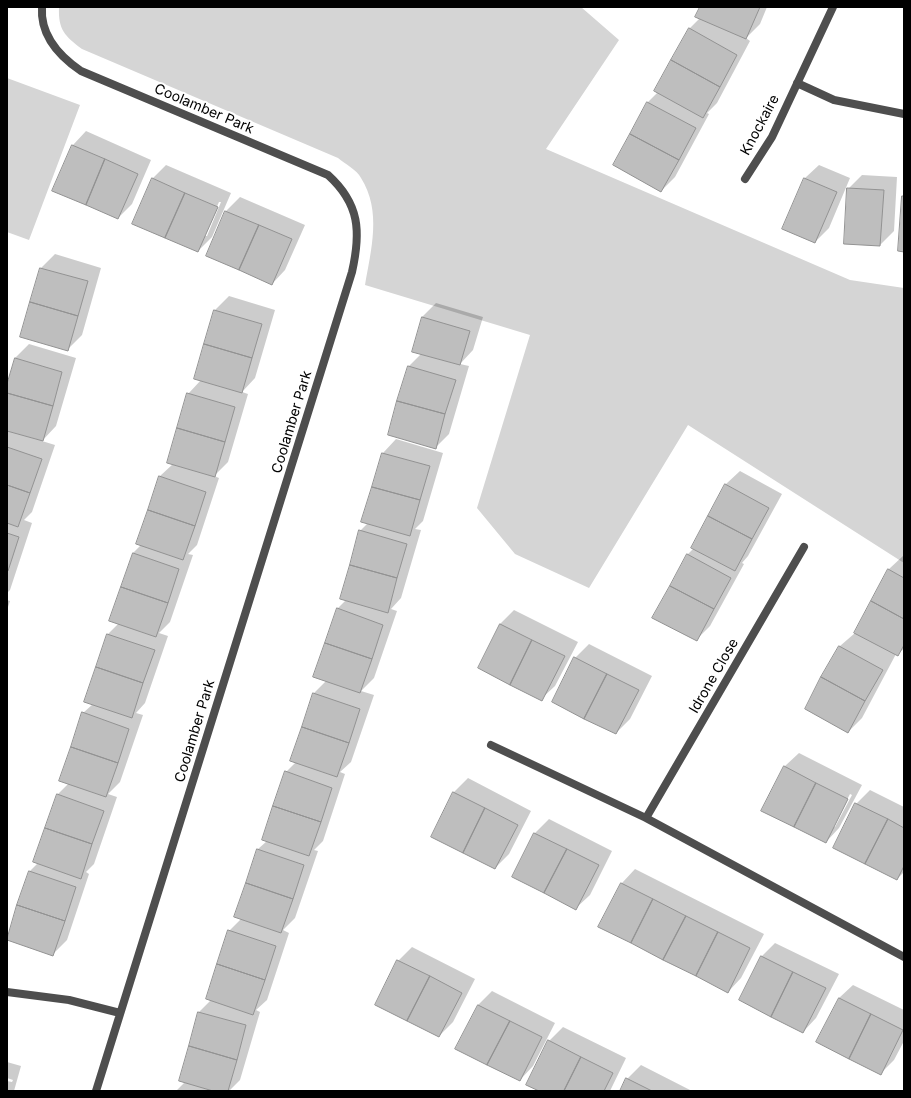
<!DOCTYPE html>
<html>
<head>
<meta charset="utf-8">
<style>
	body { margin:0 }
	#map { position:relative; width:911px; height:1098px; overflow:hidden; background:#fff; font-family:Inter,sans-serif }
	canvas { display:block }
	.frame { position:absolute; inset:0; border:8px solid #000; pointer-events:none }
</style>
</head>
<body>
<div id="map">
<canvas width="911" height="1098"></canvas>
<div class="frame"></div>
</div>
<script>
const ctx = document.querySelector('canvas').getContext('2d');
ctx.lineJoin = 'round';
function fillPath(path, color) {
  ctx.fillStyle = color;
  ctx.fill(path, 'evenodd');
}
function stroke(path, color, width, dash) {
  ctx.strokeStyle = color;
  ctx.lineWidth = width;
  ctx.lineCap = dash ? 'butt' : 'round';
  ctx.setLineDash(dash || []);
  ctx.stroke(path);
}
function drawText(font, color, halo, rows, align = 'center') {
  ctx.font = font + ' Inter,sans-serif';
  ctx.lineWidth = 4;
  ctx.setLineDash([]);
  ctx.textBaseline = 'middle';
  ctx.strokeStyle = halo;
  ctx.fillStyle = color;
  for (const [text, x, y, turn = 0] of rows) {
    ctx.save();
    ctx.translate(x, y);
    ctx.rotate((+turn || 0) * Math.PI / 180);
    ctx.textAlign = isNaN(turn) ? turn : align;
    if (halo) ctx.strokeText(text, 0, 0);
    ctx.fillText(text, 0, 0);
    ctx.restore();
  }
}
fillPath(new Path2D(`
	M59 7H581L619 40 546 149 850 280 904 288V563L688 425 589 588 515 554 477 508 530 335 365 285C371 250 382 211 361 178 357 170 345 164 338 158L82 49C65 36 58 30 59 7Z
	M7 78 80 105 29 240 7 232Z`), '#d5d5d5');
fillPath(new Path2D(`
	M701 7H767L760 24 746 38 750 41 717 103 707 113 709 114 675 177 661 191 614 165 648 102 658 92 690 28 700 18Z
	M86 131 151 160 132 204 118 218 53 190 73 145Z
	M166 165 231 193 212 237 198 251 152 179ZM219 202H221L207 236H204Z
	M819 165 850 178 829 228 815 242 805 178Z
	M862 175 897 177 894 231 880 245 848 189Z
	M240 197 305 225 285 270 272 284 207 255 226 211Z
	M55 254 101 268 82 335 68 349 22 336 41 268Z
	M229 296 275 310 255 378 242 392 248 394 228 462 214 476 219 478 197 545 188 554 193 555 170 622 159 633 168 636 145 703 136 713 143 715 120 782 108 794 117 797 94 864 86 872 89 874 67 940 53 954 7 939 30 871 38 863 58 794 69 783 83 713 93 704 85 701 108 634 119 623 110 621 133 553 141 545 137 544 160 476 173 464 188 394 201 380 195 379 215 310Z
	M436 303 483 317 473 350 460 364 469 366 449 434 435 448 409 366 422 353V317Z
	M29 344 76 358 56 426 42 441 55 445 32 512 24 520 32 523 10 590 7 593V387L15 358Z
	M396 439 443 453 423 521 415 529 421 530 401 598 391 609 397 611 374 678 361 691 374 695 351 762 340 772 345 774 323 841 314 850 318 851 295 918 283 930 289 933 267 1000 256 1010 260 1012 240 1080 229 1091H176L185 1082 199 1012 212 999 229 931 242 918 236 916 258 849 267 841 286 772 296 762 291 760 314 693 326 681 337 609 346 600 360 531 368 523 363 521 383 453Z
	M740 471 782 494 748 556 742 563 744 564 710 626 696 640 687 555 694 548 692 547 726 484Z
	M903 556 904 649 896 654 862 718 848 732 806 709 840 646 855 633 889 569Z
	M7 600 10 601 7 610Z
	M514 610 578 642 555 686 541 699 479 668 500 624Z
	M589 644 652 676 630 719 616 733 575 658Z
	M799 753 862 785 839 828 826 842 785 766ZM850 794 852 795 835 827H833Z
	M468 778 531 811 509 854 495 868 432 836 454 792Z
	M870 790 904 807V872L897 879 856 804Z
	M549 819 612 851 590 895 576 908 513 876 535 833Z
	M635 869 764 934 741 978 728 992 599 926 622 883Z
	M775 943 839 974 816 1018 803 1032 762 956Z
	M412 947 475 979 453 1022 439 1036 398 961Z
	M853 985 904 1010V1041L894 1060 880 1074 839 998Z
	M492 991 555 1023 533 1066 520 1080 478 1005Z
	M563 1027 626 1058 610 1091H541L527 1084 549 1041Z
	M7 1062 21 1066 14 1091H7V1081L12 1082 13 1080 7 1078Z
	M641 1065 692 1091H621L627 1079Z`), '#0003');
const building = new Path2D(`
	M700 7H760L746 39 695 17Z
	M689 28 737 55 720 87 671 60Z
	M671 60 720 87 703 118 654 91Z
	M647 102 696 128 679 160 630 134Z
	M630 134 679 160 661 192 613 165Z
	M72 145 105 159 86 205 52 191Z
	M105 159 138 174 118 219 86 205Z
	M152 178 185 193 165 238 132 224Z
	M804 178 837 192 815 243 782 229Z
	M847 188 884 190 880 246 844 244Z
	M185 193 218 207 198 252 165 238Z
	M902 196H904V252L898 251Z
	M225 211 259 225 239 270 206 256Z
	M259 225 292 239 272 285 239 270Z
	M40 268 88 281 78 316 30 302Z
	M30 302 78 316 68 351 20 337Z
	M214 310 262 324 252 358 204 344Z
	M422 317 470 331 460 365 412 352Z
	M204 344 252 358 242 393 194 379Z
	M15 358 62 372 53 406 7 393V384Z
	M408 366 456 380 445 414 397 401Z
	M7 393 53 406 43 441 7 431Z
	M187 393 235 407 225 442 177 428Z
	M397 401 445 414 436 449 388 435Z
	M177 428 225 442 215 477 167 463Z
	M7 447 42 459 30 493 7 485Z
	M382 453 430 466 420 500 372 487Z
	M159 476 206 492 195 526 148 510Z
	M725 484 769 508 752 539 708 516Z
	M7 485 30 493 18 527 7 523Z
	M372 487 420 500 410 536 361 522Z
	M148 510 195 526 183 560 136 544Z
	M708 516 752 539 735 571 691 548Z
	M359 530 407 544 397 578 350 565Z
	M7 533 19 537 8 571H7Z
	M133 553 179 569 168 603 121 587Z
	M687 554 731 578 714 609 670 586Z
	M350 565 397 578 388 613 340 599Z
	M888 569 904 578V619L871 601Z
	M670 586 714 609 697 641 652 618Z
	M121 587 168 603 156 637 109 621Z
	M871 601 904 619V645L898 656 854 633Z
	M337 608 383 625 372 659 325 643Z
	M500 624 532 640 510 685 478 668Z
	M107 634 155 650 143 683 96 667Z
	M532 640 565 656 542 701 510 685Z
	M325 643 372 659 360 693 313 677Z
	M839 646 883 670 865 701 821 677Z
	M574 657 607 674 584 719 552 702Z
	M96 667 143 683 132 718 84 702Z
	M607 674 639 690 616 734 584 719Z
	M821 677 865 701 848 733 805 709Z
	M313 693 360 709 349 743 302 727Z
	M82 712 129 729 118 763 71 747Z
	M302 727 349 743 337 777 290 761Z
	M71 747 118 763 106 797 59 781Z
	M784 766 816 783 794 827 761 811Z
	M285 771 332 788 321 822 273 806Z
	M816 783 848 799 826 843 794 827Z
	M453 792 485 808 463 853 431 837Z
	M57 794 104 811 92 844 45 828Z
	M855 803 888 819 865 864 833 848Z
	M273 806 321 822 309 856 262 840Z
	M485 808 518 825 495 869 463 853Z
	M888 819 904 828V866L897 880 865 864Z
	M45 828 92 844 81 879 33 862Z
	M534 833 567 849 544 893 512 877Z
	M257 849 304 865 293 899 246 883Z
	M567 849 599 865 576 910 544 893Z
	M29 871 76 887 65 921 17 905Z
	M246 883 293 899 281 933 234 917Z
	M621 883 653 899 631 943 598 927Z
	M653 899 686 916 663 960 631 943Z
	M17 905 65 921 53 956 7 940Z
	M686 916 718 932 696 976 663 960Z
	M228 930 276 946 265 980 217 964Z
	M718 932 750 948 728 993 696 976Z
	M761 956 793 972 771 1017 739 1000Z
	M397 960 430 976 407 1021 375 1005Z
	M217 964 265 980 253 1015 206 999Z
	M793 972 826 988 803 1033 771 1017Z
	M430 976 462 993 439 1037 407 1021Z
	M839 998 871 1014 849 1059 816 1042Z
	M478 1005 510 1021 487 1065 455 1049Z
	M198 1012 246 1025 237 1060 189 1046Z
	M871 1014 903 1030 881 1075 849 1059Z
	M510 1021 542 1037 520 1081 487 1065Z
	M548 1040 581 1057 564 1091H539L526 1085Z
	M189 1046 237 1060 228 1091H213L179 1081Z
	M581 1057 613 1073 604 1091H564Z
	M626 1078 652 1091H620Z`);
fillPath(building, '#bebebe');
stroke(building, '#929292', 1);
stroke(new Path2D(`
	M42 7C40 36 59 56 81 71L328 175C360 204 361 232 352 272L96 1091
	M797 83 834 100 904 114
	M745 179 772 137 833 7
	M804 547 646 818 904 957
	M491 745 646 818
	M7 992 69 1000 120 1013`), '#4e4e4e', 8);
drawText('14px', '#000', '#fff', [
	["Coolamber Park",204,109,23],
	["Knockaire",760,125,-62],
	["Coolamber Park",292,422,-73],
	["Idrone Close",714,676,-60],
	["Coolamber Park",195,731,-73]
]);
</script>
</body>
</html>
